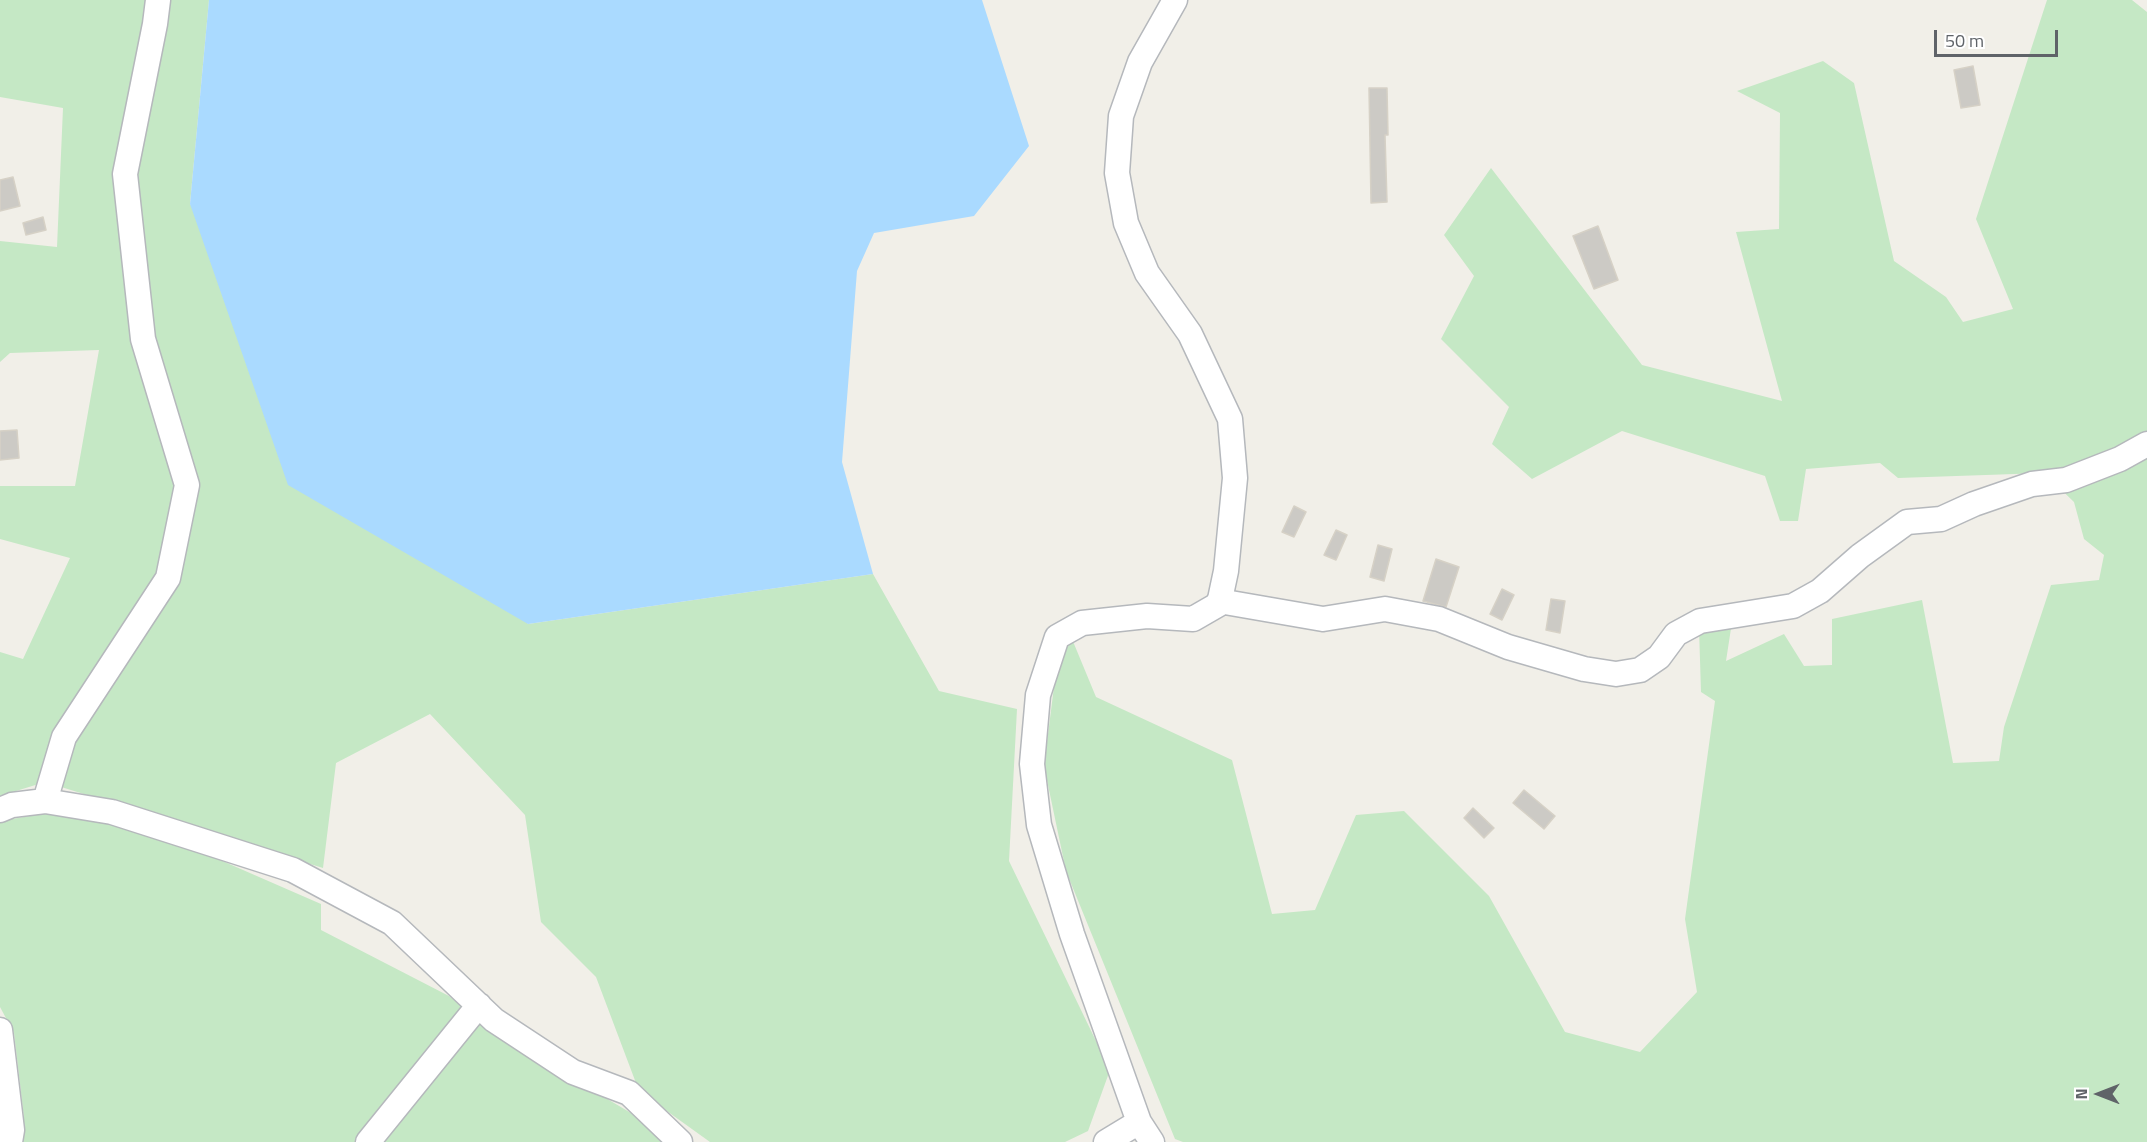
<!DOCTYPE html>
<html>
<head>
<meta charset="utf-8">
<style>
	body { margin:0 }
	#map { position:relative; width:2147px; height:1142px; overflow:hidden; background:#f1efe8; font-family:"Titillium Web",sans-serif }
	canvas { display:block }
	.north { position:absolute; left:2069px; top:1064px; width:60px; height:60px; -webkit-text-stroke:4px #fff; paint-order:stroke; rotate:270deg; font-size:16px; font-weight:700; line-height:24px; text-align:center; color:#5f6368 }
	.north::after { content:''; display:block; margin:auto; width:21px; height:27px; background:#5f6368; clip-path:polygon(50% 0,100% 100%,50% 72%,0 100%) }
	.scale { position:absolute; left:1934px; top:30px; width:124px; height:27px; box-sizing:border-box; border:3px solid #5f6368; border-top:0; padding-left:8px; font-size:18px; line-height:21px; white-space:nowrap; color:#5f6368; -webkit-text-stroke:4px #fff; paint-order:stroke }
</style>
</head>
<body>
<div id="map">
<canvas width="2147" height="1142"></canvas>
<div class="north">N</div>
<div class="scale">50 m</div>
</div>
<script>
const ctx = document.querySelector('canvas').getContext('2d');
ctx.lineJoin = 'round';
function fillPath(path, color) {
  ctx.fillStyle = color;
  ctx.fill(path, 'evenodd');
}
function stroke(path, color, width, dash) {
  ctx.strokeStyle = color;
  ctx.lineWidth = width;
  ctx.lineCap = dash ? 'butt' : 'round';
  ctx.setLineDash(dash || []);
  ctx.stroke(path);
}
fillPath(new Path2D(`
	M0 0H209L190 204 528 624 873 574 939 691 1017 709 1009 861 1110 1070 1088 1131 1065 1142H710L639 1091 596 977 541 922 525 815 430 714 336 763 323 868 45 782 0 796V652L23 659 70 558 0 539V486H75L99 350 10 353 0 362V241L57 247 63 108 0 97Z
	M2047 0H2132L2147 12V1142H1183L1175 1139 1066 871 1044 766 1058 655 1072 639 1096 697 1232 760 1272 914 1315 910 1356 815 1404 811 1489 896 1565 1032 1640 1052 1697 992 1685 919 1715 701 1701 692 1699 628 1732 622 1726 661 1784 634 1804 666 1832 665V619L1922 600 1953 763 1999 761 2004 727 2051 585 2099 580 2104 555 2084 539 2074 502 2044 473 1898 478 1880 463 1806 469 1798 521H1780L1765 476 1622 431 1532 479 1492 444 1509 407 1441 339 1474 276 1444 235 1491 168 1642 365 1782 401 1736 232 1779 229 1780 113 1737 91 1823 61 1854 83 1894 261 1946 297 1963 322 2013 309 1976 219Z
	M60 811 149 829 321 904V930L449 996 464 1008 358 1142H21L24 1118 14 1033 0 1007V821Z
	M479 1020 499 1035 631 1113 662 1142H375Z`), '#c5e8c5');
fillPath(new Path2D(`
	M209 0H982L1029 146 974 216 874 233 857 271 842 462 873 574 528 624 288 485 190 204Z`), '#aadaff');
const building = new Path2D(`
	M1973 66 1980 105 1961 108 1954 70Z
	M1369 88H1387L1388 135H1385L1387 202 1371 203Z
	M13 177 20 206 0 211V180Z
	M43 217 46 230 26 235 23 223Z
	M1598 226 1618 280 1594 289 1573 236Z
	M17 430 19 458 0 460V431Z
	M1294 506 1306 512 1294 537 1282 532Z
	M1336 530 1347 535 1336 560 1324 555Z
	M1378 545 1392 549 1384 581 1370 577Z
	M1436 559 1459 567 1446 607 1423 601Z
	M1502 589 1514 595 1502 620 1490 614Z
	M1551 599 1565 601 1560 633 1546 630Z
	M1524 790 1555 816 1544 829 1513 803Z
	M1473 808 1494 828 1484 838 1464 818Z`);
fillPath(building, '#cccac5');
stroke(building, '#d6d1c6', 1.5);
const minor = new Path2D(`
	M1219 601 1323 619 1385 609 1439 619 1508 647 1584 669 1616 674 1640 670 1659 657 1676 634 1700 621 1793 606 1820 591 1860 556 1907 522 1941 519 1974 504 2032 484 2066 480 2120 459 2147 444
	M45 801 64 737 168 578 187 485 143 339 125 174 155 24 158 0
	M0 810 12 805 45 801 112 812 293 870 392 923 494 1020 573 1072 629 1093 680 1142
	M0 1030 12 1130 10 1142
	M1139 1122 1072 934 1039 825 1032 764 1038 695 1057 637 1082 623 1147 616 1193 619 1219 604 1226 571 1235 478 1230 419 1190 334 1147 273 1126 223 1117 173 1121 116 1140 62 1175 0
	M368 1142 479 1005
	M1106 1142 1139 1122 1152 1142`);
stroke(minor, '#b5b8bc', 27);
stroke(minor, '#fff', 24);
</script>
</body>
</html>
